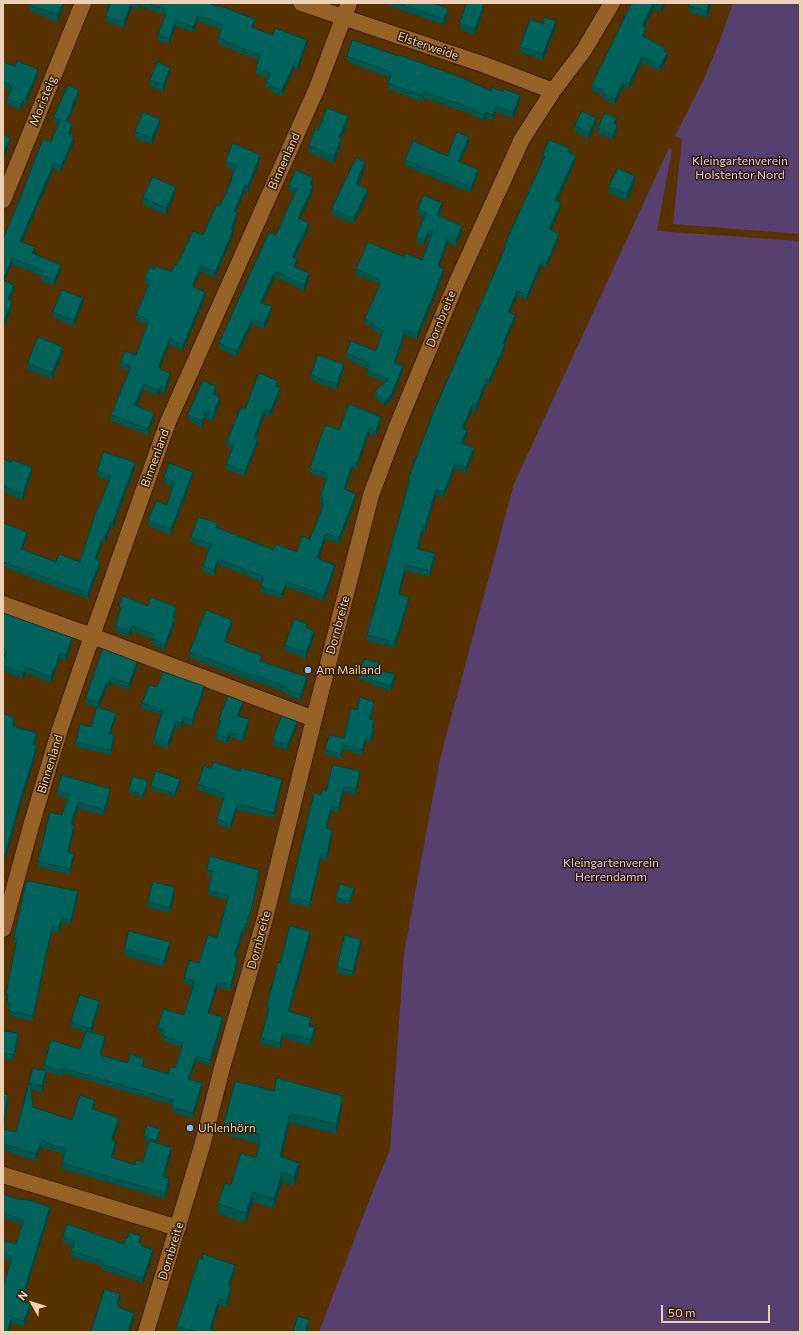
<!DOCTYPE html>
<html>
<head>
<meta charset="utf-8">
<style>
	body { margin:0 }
	#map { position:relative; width:803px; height:1335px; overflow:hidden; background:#573100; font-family:Commissioner,sans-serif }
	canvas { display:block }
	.frame { position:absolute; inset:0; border:4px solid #eed0b4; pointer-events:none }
	.north { position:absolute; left:12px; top:1283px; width:40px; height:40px; -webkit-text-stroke:3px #331d05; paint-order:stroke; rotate:309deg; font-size:11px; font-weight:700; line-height:16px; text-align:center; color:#eed0b4 }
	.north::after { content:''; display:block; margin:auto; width:14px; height:18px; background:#eed0b4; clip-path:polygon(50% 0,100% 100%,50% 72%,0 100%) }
	.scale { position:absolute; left:661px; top:1305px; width:109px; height:18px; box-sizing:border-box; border:2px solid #eed0b4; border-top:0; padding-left:5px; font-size:12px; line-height:14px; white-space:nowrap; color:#eed0b4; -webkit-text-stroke:3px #331d05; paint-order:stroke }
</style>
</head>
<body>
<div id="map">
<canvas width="803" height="1335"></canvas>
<div class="frame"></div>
<div class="north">N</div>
<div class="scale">50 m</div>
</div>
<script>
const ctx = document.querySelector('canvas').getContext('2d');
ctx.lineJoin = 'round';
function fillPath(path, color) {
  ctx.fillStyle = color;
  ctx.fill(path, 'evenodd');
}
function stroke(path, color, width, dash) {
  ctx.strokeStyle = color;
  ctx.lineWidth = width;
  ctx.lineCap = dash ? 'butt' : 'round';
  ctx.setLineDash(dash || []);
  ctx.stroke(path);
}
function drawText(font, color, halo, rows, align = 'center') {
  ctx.font = font + ' Commissioner,sans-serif';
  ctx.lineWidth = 3;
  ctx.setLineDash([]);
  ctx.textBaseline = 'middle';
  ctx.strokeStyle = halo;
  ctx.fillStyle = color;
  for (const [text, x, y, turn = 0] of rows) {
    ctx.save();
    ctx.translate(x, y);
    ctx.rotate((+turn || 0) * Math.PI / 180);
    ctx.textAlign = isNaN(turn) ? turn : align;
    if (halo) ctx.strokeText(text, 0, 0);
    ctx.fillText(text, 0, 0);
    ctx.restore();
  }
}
fillPath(new Path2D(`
	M733 3H800V234L673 224 682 139 675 136 704 79 720 40Z
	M669 148 672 150 657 231 800 241V1332H319L376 1183 390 1150 404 953 440 759 514 484Z`), '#574070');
const minor = new Path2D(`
	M301 3 485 65 553 91
	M3 200 83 3
	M3 604 92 636 314 719
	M3 929 31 826 59 732 92 636 168 422 317 88 349 3
	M3 1175 178 1228
	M146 1332 202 1146 222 1068 265 918 314 719 371 495 397 426 456 284 522 139 553 91 584 50 612 3`);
stroke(minor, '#361b00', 18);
stroke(minor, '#976228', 16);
fillPath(new Path2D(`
	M30 3H65L58 22 30 11Z
	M103 3H208L255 24 253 28 273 35 307 45 298 71 294 69 282 96 272 93V90L266 87V82L268 78 256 74V68L258 60 218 44V38L221 30 198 21 193 33 176 26 169 44 158 41V35L165 15 140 6 139 10 132 7 124 28 106 22V16L109 7 103 5Z
	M382 3H435V4L448 14 444 25Z
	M632 3H666L661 12 654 8 645 27 646 34 644 37 666 53 667 59 660 72 642 62 629 89 624 87 615 105 603 99V96L592 91V85Z
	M711 3 707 18 689 12V6Z
	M484 10 475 35 460 30V23Z
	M556 27 543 60 520 53V47Z
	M347 56 491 91 520 101 513 119 496 112 493 121 486 118 484 121 468 113 424 98 423 102 388 89V83L390 78 347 62Z
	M3 62 38 75 26 104 24 103 21 110 7 105V99L10 91 3 88Z
	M170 74 163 92 150 86V80Z
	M79 95 68 122 72 130 70 135 74 143 61 172 54 169 22 242 35 253 34 254 61 271 54 286 41 281V276L12 264 5 281 14 291 10 300 12 307 3 330V239L51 142 58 125 54 123V117Z
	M348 122 341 140V146L334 163 309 153V146L318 130Z
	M616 124 617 130 613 140 598 133V128L617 124Z
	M160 125 152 145 135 138V132Z
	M596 125 589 139 575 132V126Z
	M469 143 461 162 478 175 471 193 405 166V160L447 156Z
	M570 152 576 161 557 201 561 208 551 230 559 239 547 267 542 266 527 300 517 296 510 313 515 321 505 344V350L489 385 487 384 476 412 472 411 464 429 467 436 464 444 474 454 466 473 455 469 444 498 436 495 425 533 423 532 418 549 435 559 430 577 406 571 399 594 409 603 395 648 367 641V635L408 483V479L504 250V246L543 160V155Z
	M226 161H260L248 192 245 191 236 213 237 219 233 230V236L215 278 201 272 194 287 205 298 183 351 169 345 160 369 170 379 165 394 160 392 158 396 144 390 137 406 154 419 148 435 111 421V415L129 371 121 368V362L136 355 147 325 136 320V314L149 285 145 284V278L155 269 172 272 203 235 220 206 231 182V179L234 171 226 167Z
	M365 168 358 185 368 195 354 223H350L332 215V209Z
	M635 182 627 201 609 193V187Z
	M313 184 312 185 313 192 300 219 309 229 295 258 297 265 296 267 309 279 304 291 275 277 263 303 272 312 264 329 252 325 237 357 219 349V343L276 235 295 194 289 192V186Z
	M176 193 166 215 143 205V198Z
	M442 208 439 216 462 231 456 246 448 243 439 267 444 274 417 340 405 335 396 363 403 371 392 399 384 406 375 397V391L385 382 367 375 368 369 346 358V353L376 351 382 335 373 331V328L365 325V319L379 287V284L356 275V269L404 257 422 260 431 236 429 235 424 246 416 242V237L424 217 418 215V209Z
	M83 305 74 326 53 318V312Z
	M63 353 52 379 28 370V363Z
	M344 370 337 390 311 381V375Z
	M278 386 277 387 280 394 270 417 265 415 256 437 258 444 245 476 226 470V464L232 449 227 447V441L245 409Z
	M216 393 215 395 220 403 213 421 206 418 202 427 188 421V415Z
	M381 422 376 436 369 434 357 469 353 468 346 490 356 499 339 544 326 539 318 559 335 570 324 601 286 587 282 599 261 592V586L262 582 218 564 214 576 203 572V566L209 549 191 543V537L218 528 274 550 297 552 310 539 322 509 321 508V503L320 502V497L326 479 310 473V468L339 430Z
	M3 459 32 473 23 500 3 492Z
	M135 468 113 528H111L105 543 103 542 97 560 100 567 88 599 3 567V523L27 538 23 550 56 562H80L109 481 97 477V471Z
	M193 477 171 535 148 526V520L167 505 173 487 164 484V478Z
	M148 606 176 613 175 618V624L165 650 152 645V639L132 631 129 637 115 631V625L119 613V607Z
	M3 613 72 644 66 661 60 658 51 683 26 673 23 679 3 671V660L5 656 3 655Z
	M232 626 226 641 262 661 307 682 301 700 286 695V693L255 681 254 682 190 658V652Z
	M307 628 314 637 306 659 285 651V645Z
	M103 649 137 668 129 690 111 683 109 688H107L99 708 116 718 111 734 114 740 111 755 76 747V742L91 727 97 708 86 704V698Z
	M379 668 378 670 395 679 391 691 371 685V683L359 679V674Z
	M157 687 204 692 192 726 183 723 181 729 176 727 168 749 154 744V738L161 715 142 709V703Z
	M374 706 371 720H374V732L371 743 366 741 362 755 343 750 341 759 325 754V750L344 738 357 710Z
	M243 707 239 716 249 725 243 742 230 737 227 744 216 740V734L220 725H219V720Z
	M3 713 15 723 14 726 37 739 35 745 37 751 18 814 5 861H3Z
	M297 728 287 751 273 745V739Z
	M211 769 282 784 274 818 237 810 231 829 217 824V819L224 799 198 790V784Z
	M360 777 356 795 344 792 339 813 331 811 327 829 332 836 327 860 321 859 310 908 289 903V897L321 795 326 791Z
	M180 783 175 797 151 789V786Z
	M148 784 143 798 129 793V790Z
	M57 791 110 795 104 816 78 808 73 825 74 831 69 852 74 859 70 874 38 867V861L62 815 67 799 57 796Z
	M207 870 259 875 258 883 251 915 245 933H243L236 957 238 963 231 991 217 987 209 1013 223 1023 210 1066 196 1061 190 1080 202 1089 193 1118 172 1112V1105L63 1073 62 1076 46 1072V1078L42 1093 31 1089 33 1107 72 1120 95 1106 94 1109 119 1124 113 1141 116 1148 113 1158 135 1165 143 1162 149 1142 144 1140V1136L160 1132 156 1143 171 1154 165 1177 169 1185 165 1199 62 1169V1163L65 1155 41 1147 36 1161 3 1150V1095L8 1101 4 1129 16 1132 33 1068 44 1070V1065L80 1049 86 1033 71 1028V1022L99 1007 92 1032 105 1041 101 1055 128 1063 144 1064V1066L168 1074 175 1068 181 1048 163 1041V1035L158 1033V1028L184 1015 193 986 184 984V978L199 963 217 938 227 900 208 895V890L212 876 207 875Z
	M354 891 350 904 336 901V898Z
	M175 893 170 913 148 908V902Z
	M78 897 71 925 62 923 59 933 52 932 33 1021 9 1016 10 1009H7V999H6V994L16 944 14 943V938Z
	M310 938 290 1012 311 1024V1026L315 1033 311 1046 283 1038 280 1049 261 1044V1038L268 1013H267V1006L280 963Z
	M361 945 353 977 337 973V967Z
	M170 948 164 967 125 956V949Z
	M3 1031 18 1039 14 1061 3 1059Z
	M235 1081 342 1110 336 1134 290 1123 282 1157 299 1173 294 1186 282 1182 274 1208 253 1202 246 1223 218 1214V1204L231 1185 256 1158 259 1144 224 1134V1124Z
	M3 1194 50 1212 23 1301 30 1309 24 1327 12 1323 9 1332H3L11 1262 3 1259V1240L16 1244 22 1225 3 1218Z
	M63 1237 124 1244 141 1242V1246L153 1256 143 1283 102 1270V1266L71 1257V1251L73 1246 63 1243Z
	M235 1271 229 1287 231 1293 227 1307 219 1305 212 1329 221 1332H177V1326Z`), '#00554e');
fillPath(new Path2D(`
	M63 3H65L58 22V15Z
	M131 3 132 7 124 28V22Z
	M139 3H140V6L139 10Z
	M484 3V10L475 35V29Z
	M653 3 654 8 642 32V26Z
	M663 3H666L661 12V6Z
	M709 3H711L707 18V11Z
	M448 9V14L444 25V19Z
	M198 15V21L193 33V27Z
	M255 19V24L251 33V27Z
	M176 20V26L169 44V39Z
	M556 21V27L543 60V54Z
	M646 28V34L642 42V36Z
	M307 40V45L298 71V65Z
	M667 53V59L660 72V66Z
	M642 56V62L629 89V83Z
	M294 63V69L282 96V90Z
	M170 68V74L163 92V85Z
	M38 69V75L26 104V98Z
	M624 81V87L615 105V99Z
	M79 90V95L66 127V121Z
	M424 92V98L423 102V96Z
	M520 95V101L513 119V113Z
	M24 97V103L21 110V104Z
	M496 106V112L493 121V115Z
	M486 112V118L484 121V115Z
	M348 116V122L341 140V146L334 163V156L339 138Z
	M596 118V125L589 139V132Z
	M617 118V124L614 129V123Z
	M160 119V125L152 145V138Z
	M72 124V130L68 140V134Z
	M617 125V130L613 140V135Z
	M74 137V143L61 172V166Z
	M469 137V143L458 167V161Z
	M10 138V143L3 160V154Z
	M260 155V161L248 192V186Z
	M576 155V161L555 206V200Z
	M365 162V168L356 190V184Z
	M54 163V169L20 247V241Z
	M478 169V175L471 193V187Z
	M635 176V182L627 201V194Z
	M313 178V184L310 190V184Z
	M245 185V191L234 218V212Z
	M313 186V192L298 224V218Z
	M176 187V193L166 215V208Z
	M368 189V195L354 223V217Z
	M442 203V208L437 220V215Z
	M561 203V208L549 235V229Z
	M237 213V219L231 235V229Z
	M309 223V229L292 263V257Z
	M462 226V231L456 246V241Z
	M233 230V236L215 278V272Z
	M429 230V235L424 246V241Z
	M559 234V239L547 267V262Z
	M448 237V243L438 271V266Z
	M35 247V253L32 259V253Z
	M12 258V264L3 286V280Z
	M297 259V265L294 273V267Z
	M542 260V266L527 300V295Z
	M61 265V271L54 286V280Z
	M201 266V272L192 292V286Z
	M444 269V274L417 340V334Z
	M275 271V277L260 309V303Z
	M309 273V279L304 291V285Z
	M14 285V291L8 305V299Z
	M517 291V296L508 318V312Z
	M205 292V298L183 351V345Z
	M83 298V305L74 326V320Z
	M12 301V307L3 330V324Z
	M272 306V312L264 329V323Z
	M515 315V321L503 349V343Z
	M252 319V325L237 357V351Z
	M405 330V335L394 368V363Z
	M169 339V345L158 374V368Z
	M505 344V350L489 385V380Z
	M63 347V353L52 379V373Z
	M344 364V370L337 390V384Z
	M403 365V371L392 399 384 406V401Z
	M170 373V379L165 394V388Z
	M487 378V384L476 412V406Z
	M278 381V386L275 392V386Z
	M144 384V390L134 412V405Z
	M160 386V392L158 396V390Z
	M216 386V393L213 400V394Z
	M280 388V394L270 417V411Z
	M220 397V403L213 421V414Z
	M472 405V411L462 434V428Z
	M265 409V415L254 442V437Z
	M206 411V418L202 427V421Z
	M154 413V419L148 435V429Z
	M381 417V422L376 436V431Z
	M369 428V434L357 469V464Z
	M467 430V436L461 449V443Z
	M258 438V444L245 476V471Z
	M474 448V454L466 473V467Z
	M135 462V468L113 528V522Z
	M353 462V468L344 495V489Z
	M455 463V469L444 498V492Z
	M32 467V473L23 500V494Z
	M193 472V477L171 535V529Z
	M436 489V495L425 533V527Z
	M356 494V499L339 544V538Z
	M111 522V528L105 543V537Z
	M423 526V532L417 555V549Z
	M27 532V538L21 555V549Z
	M326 533V539L317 564V558Z
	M103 536V542L95 565V559Z
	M435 553V559L430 577V571Z
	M218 559V564L214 576V570Z
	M100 561V567L88 599V593Z
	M335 565V570L324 601V595Z
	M406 565V571L398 600V594Z
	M286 582V587L282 599V594Z
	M409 597V603L395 648V642Z
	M176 607V613L173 623V617Z
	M175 618V624L165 650V644Z
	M232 620V626L224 646V641Z
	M132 626V631L129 637V631Z
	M314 631V637L306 659V652Z
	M72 638V644L66 661V655Z
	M60 653V658L51 683V677Z
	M137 662V668L129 690V684Z
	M26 667V673L23 679V673Z
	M395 674V679L391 691V686Z
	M111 677V683L109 688V682Z
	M307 677V682L301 700V695Z
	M107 681V688L99 709V702Z
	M204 686V692L192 726V720Z
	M243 702V707L237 721V716Z
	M374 702V706L370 724V719Z
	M116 713V718L109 738V734Z
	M183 717V723L181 729V723Z
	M15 718V723L12 731V726Z
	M249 719V725L243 742V737Z
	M374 720V732L371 743V738Z
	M176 721V727L168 749V743Z
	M297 722V728L287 751V745Z
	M230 732V737L227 744V738Z
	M37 733V739L33 750V744Z
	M114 735V740L111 755V750Z
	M366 737V741L362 755V750Z
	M37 745V751L18 814 5 861V856L18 808Z
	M343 745V750L341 759V754Z
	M360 771V777L356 795V789Z
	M180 779V783L175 797V794Z
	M282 779V784L274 818V813Z
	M148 781V784L143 798V795Z
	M344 786V792L339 813V807Z
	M110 789V795L104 816V810Z
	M78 802V808L71 830V824Z
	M237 804V810L231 829V824Z
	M331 806V811L326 834V828Z
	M74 825V831L68 857V852Z
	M332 830V836L327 860V854Z
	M321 853V859L310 908V902Z
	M74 854V859L70 874V869Z
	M258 878V883L245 933V928Z
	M175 887V893L170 913V907Z
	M354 888V891L350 904V901Z
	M78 891V897L71 925V920Z
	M62 917V923L59 933V928Z
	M52 927V932L33 1021V1016Z
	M243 927V933L234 962V957Z
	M310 931V938L288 1017V1011Z
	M361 939V945L353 977V971Z
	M170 942V948L164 967V961Z
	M238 958V963L231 991V985Z
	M217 982V987L208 1018V1013Z
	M99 1001V1007L91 1034V1029Z
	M223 1017V1023L210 1066V1060Z
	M311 1018V1024L309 1032V1026Z
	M315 1027V1033L311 1046V1040Z
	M283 1032V1038L280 1049V1043Z
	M18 1033V1039L14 1061V1055Z
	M105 1036V1041L100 1060V1055Z
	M196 1056V1061L188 1085V1079Z
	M46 1071V1078L42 1093V1086Z
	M202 1083V1089L193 1118V1113Z
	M8 1095V1101L3 1134V1127Z
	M95 1100V1106L92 1115V1109Z
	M342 1101V1110L336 1134V1124Z
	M290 1113V1123L280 1166V1156Z
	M119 1118V1124L111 1147V1140Z
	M160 1129V1132L156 1144V1141Z
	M41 1141V1147L36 1161V1154Z
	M116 1142V1148L111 1163V1157Z
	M171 1147V1154L163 1183V1177Z
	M299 1163V1173L294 1186V1176Z
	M282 1172V1182L274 1208V1199Z
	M169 1178V1185L165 1199V1193Z
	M253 1192V1202L246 1223V1213Z
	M50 1207V1212L21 1307V1301Z
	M153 1250V1256L143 1283V1278Z
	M235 1265V1271L228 1292V1286Z
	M231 1287V1293L227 1307V1301Z
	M120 1294V1300L119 1303V1310L118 1313 117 1303Z
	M219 1299V1305L211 1332 210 1329Z
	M30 1304V1309L24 1327V1321Z
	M134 1313V1319L130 1332H128Z
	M12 1317V1323L9 1332H7Z
	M309 1320V1327L307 1332H305Z`), '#004540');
const building = new Path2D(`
	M30 3H63L58 15 30 5Z
	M111 3H131L124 22 106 16Z
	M147 3H208L218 7V5L255 19 251 27 273 35 275 28 307 40 298 65 294 63 282 90 272 87 273 84 266 82 270 73 256 68 260 55 218 38 223 25 198 15 193 27 176 20 169 39 158 35 167 10Z
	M398 3H433L448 9 444 19Z
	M467 3H484L475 29 460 23Z
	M632 3H653L642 26 646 28 642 36 666 48 664 52 667 53 660 66 642 56 629 83 624 81 615 99 603 93 604 91 592 85Z
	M655 3H663L661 6Z
	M690 3H709L707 11 689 6Z
	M545 17 556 21 543 54 520 47 530 19 543 24Z
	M353 40 398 56 399 55 460 77 491 91 492 87 503 92 504 89 520 95 513 113 496 106 493 115 486 112 484 115 468 107 424 92 423 96 388 83 392 73 347 56Z
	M17 61 38 69 26 98 24 97 21 104 7 99 12 86 3 82V62L15 66Z
	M158 62 170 68 163 85 150 80Z
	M68 85 79 90 66 121 72 124 68 134 74 137 61 166 54 163 20 241 35 247 32 253 61 265 54 280 41 275 43 271 12 258 3 280V239L19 201 43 139 51 142 60 120 54 117Z
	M327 108 348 116 339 138 341 139 334 156 309 146 315 129 318 130Z
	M582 111 596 118 589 132 575 126Z
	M143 112 160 119 152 138 135 132Z
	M605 113 617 118 614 123 617 125 613 135 598 128Z
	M457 132 469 137 458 161 478 169 471 187 405 160 413 141 447 156Z
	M3 134 10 138 3 154Z
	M549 140 570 148 568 152 576 155 555 200 561 203 549 229 559 234 547 262 542 260 527 295 517 291 508 312 515 315 503 343 505 344 489 380 487 378 476 406 472 405 462 428 467 430 461 443 474 448 466 467 455 463 444 492 436 489 425 527 423 526 417 549 435 553 430 571 406 565 398 594 409 597 395 642 367 635 410 479H408L434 411 506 246H504L545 156 543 155Z
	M233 143 260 155 248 186 245 185 234 212 237 213 231 229 233 230 215 272 201 266 192 286 205 292 183 345 169 339 158 368 170 373 165 388 160 386 158 390 144 384 134 405 154 413 148 429 111 415 131 366 121 362 125 351 136 355 149 320 136 314 151 280 145 278 149 267 155 269 156 266 172 272 175 264 177 265 193 231 203 235 217 204 220 206 232 179H231L236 165 226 161Z
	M356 158 365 162 356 184 368 189 354 217H350L332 209Z
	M618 168 635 176 627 194 609 187Z
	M296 170 313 178 310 184 313 186 298 218 309 223 292 257 297 259 294 267 309 273 304 285 275 271 260 303 272 306 264 323 252 319 237 351 219 343 269 232 276 235 286 212 297 189 289 186Z
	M153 177 176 187 166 208 143 198Z
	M424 195 442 203 437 215 462 226 456 241 448 237 438 266 444 269 417 334 405 330 394 363 403 365 392 394 384 401 375 391 389 379 367 370 370 364 346 353 351 341 376 351 383 330 373 325 374 323 365 319 380 284H379L380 280 356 269 368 242 404 257 405 253 422 260 433 231 429 230 424 241 416 237 426 213 418 209Z
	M3 280 14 285 8 299 12 301 3 324Z
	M62 290 83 298 74 320 53 312Z
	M38 337 63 347 52 373 28 363Z
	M318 355 344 364 337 384 311 375Z
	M259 373 278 381 275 386 280 388 270 411 265 409 254 437 258 438 245 471 226 464 234 444 227 441 241 407 245 409Z
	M203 381 216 386 213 394 220 397 213 414 206 411 202 421 188 415Z
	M349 404 381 417 376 431 369 428 357 464 353 462 344 489 356 494 339 538 326 533 317 558 335 565 324 595 286 582 282 594 261 586 264 577 218 559 214 570 203 566 211 544 191 537 198 517 218 523 216 527 274 550 276 544 297 552 302 536 310 539 324 504 321 503 323 498 320 497 328 474 310 468 325 425 339 430Z
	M104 452 135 462 113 522H111L105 537 103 536 95 559 100 561 88 593 3 562V523L27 532 21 549 56 562 59 554 80 562 95 515 111 476 97 471Z
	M3 459 11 462 12 460 32 467 23 494 3 486Z
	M169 463 193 472 171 529 148 520 156 501 167 505 174 482 164 478Z
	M123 596 148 606 151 597 176 607 173 617 175 618 165 644 152 639 154 634 132 626 129 631 115 625 121 608 119 607Z
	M206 610 232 620 224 641 262 656 260 661 307 677 301 695 286 689 287 687 255 675 254 676 190 652Z
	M3 613 72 638 66 655 60 653 51 677 26 667 23 673 3 665V660L7 651 3 649Z
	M295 619 307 624 306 627 314 631 306 652 285 645Z
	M103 649 137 662 129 684 111 677 109 682 107 681 99 702 86 698Z
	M364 659 379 663 377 670 395 674 391 686 371 680 372 679 359 674 362 663H363Z
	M163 672 204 686 192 720 183 717 181 723 176 721 168 743 154 738 163 710 142 703 149 685 157 687Z
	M228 696 243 702 237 716 249 719 243 737 230 732 227 738 216 734 221 721 219 720Z
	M360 697 374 702 370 719 374 720 372 727H374L371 738 366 737 362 750 343 745 341 754 325 750 329 735 344 738 351 708 357 710Z
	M97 707 116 713 109 734 114 735 111 750 76 742 80 724 91 727Z
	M3 713 15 718 12 726 37 733 33 744 37 745 18 808 5 856 3 855V738L4 735H3Z
	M282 716 297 722 287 745 273 739Z
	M214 762 240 771 241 768 282 779 274 813 237 804 231 824 217 819 225 794 198 784 204 766 211 769Z
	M333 765 360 771 356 789 344 786 339 807 331 806 326 828 332 830 327 854 321 853 310 902 289 897 314 793 321 795 322 790 326 791Z
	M156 771 180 779 175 794 151 786Z
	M62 775 110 789 104 810 78 802 71 824 74 825 68 852 74 854 70 869 38 861 50 812 62 815 69 794 57 791Z
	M133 776 148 781 143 795 129 790Z
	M210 856 259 870 257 877 258 878 251 910 245 928 243 927 234 957 238 958 231 985 217 982 208 1013 223 1017 210 1060 196 1056 188 1079 202 1083 193 1113 172 1107 174 1100 63 1068 62 1071 44 1065 51 1040 80 1049 86 1031 105 1036 100 1055 128 1063 130 1054 144 1059 142 1066 168 1074 170 1067 175 1068 183 1043 163 1036 165 1030 158 1028 163 1009 184 1015 195 981 184 978 189 960 199 963 208 935 217 938 229 895 208 890 213 871 207 870Z
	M27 881 78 891 71 920 62 917 59 928 52 927 33 1016 9 1011 11 1004 7 1003 8 994H6L17 939 14 938Z
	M153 882 175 887 170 907 148 902Z
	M340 884 354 888 350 901 336 898Z
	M290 926 310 931 288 1011 311 1018 309 1026 315 1027 311 1040 283 1032 280 1043 261 1038 269 1007 267 1006 278 962 280 963Z
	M129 931 170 942 164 961 125 949Z
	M345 935 361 939 353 971 337 967Z
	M80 995 99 1001 91 1029 71 1022Z
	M3 1031 18 1033 14 1055 3 1053Z
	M33 1068 46 1071 42 1086 30 1083 33 1107 72 1120 80 1095 95 1100 92 1109 119 1118 111 1140 116 1142 111 1157 135 1165 136 1160 143 1162 149 1141 171 1147 163 1177 169 1178 165 1193 62 1163 66 1149 41 1141 36 1154 3 1143V1129L16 1132Z
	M277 1078 342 1096V1101L336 1124 290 1113 280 1156 299 1163 294 1176 282 1172 274 1199 253 1192 246 1213 218 1204 225 1183 231 1185 241 1153 256 1158 261 1135 224 1124 235 1081 274 1091Z
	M4 1094 8 1095 3 1127V1095Z
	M147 1125 160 1129 156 1141 144 1136Z
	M3 1194 20 1200V1199L29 1200 50 1207 21 1301 30 1304 24 1321 12 1317 7 1332H3V1287L12 1257 3 1254V1240L16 1244 24 1220 3 1213Z
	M67 1224 124 1244 126 1238H128L129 1232 141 1236 139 1242 141 1243V1246L153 1250 143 1278 102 1264 103 1261 71 1251 75 1241 63 1237Z
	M203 1254 235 1265 228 1286 231 1287 227 1301 219 1299 210 1329 221 1332H197L177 1326 199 1258 202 1259Z
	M105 1289 120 1294 117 1303H119L118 1307 134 1313 128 1332H91Z
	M298 1316 309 1320 305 1332H294V1329Z`);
fillPath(building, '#00635b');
stroke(building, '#004540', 1);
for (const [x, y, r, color] of [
	[308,670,4,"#7abff8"],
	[190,1128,4,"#7abff8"]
]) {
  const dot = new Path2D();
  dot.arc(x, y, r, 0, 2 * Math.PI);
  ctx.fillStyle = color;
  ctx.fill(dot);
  stroke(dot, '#331d05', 1.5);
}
drawText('12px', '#eed0b4', '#331d05', [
	["Elsterweide",428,46,19],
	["Moristeig",43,101,-68],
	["Binnenland",284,161,-66],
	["Dornbreite",441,319,-68],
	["Binnenland",155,458,-70],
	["Dornbreite",338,625,-75],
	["Binnenland",50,764,-73],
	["Dornbreite",259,940,-75],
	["Dornbreite",171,1251,-73]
]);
drawText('12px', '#dec6fc', '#331d05', [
	["Kleingartenverein",740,161],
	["Holstentor Nord",740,175],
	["Kleingartenverein",611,863],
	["Herrendamm",611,877]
]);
drawText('12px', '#eed0b4', '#331d05', [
	["Am Mailand",316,670],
	["Uhlenhörn",198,1128]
], 'left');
</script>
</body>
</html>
